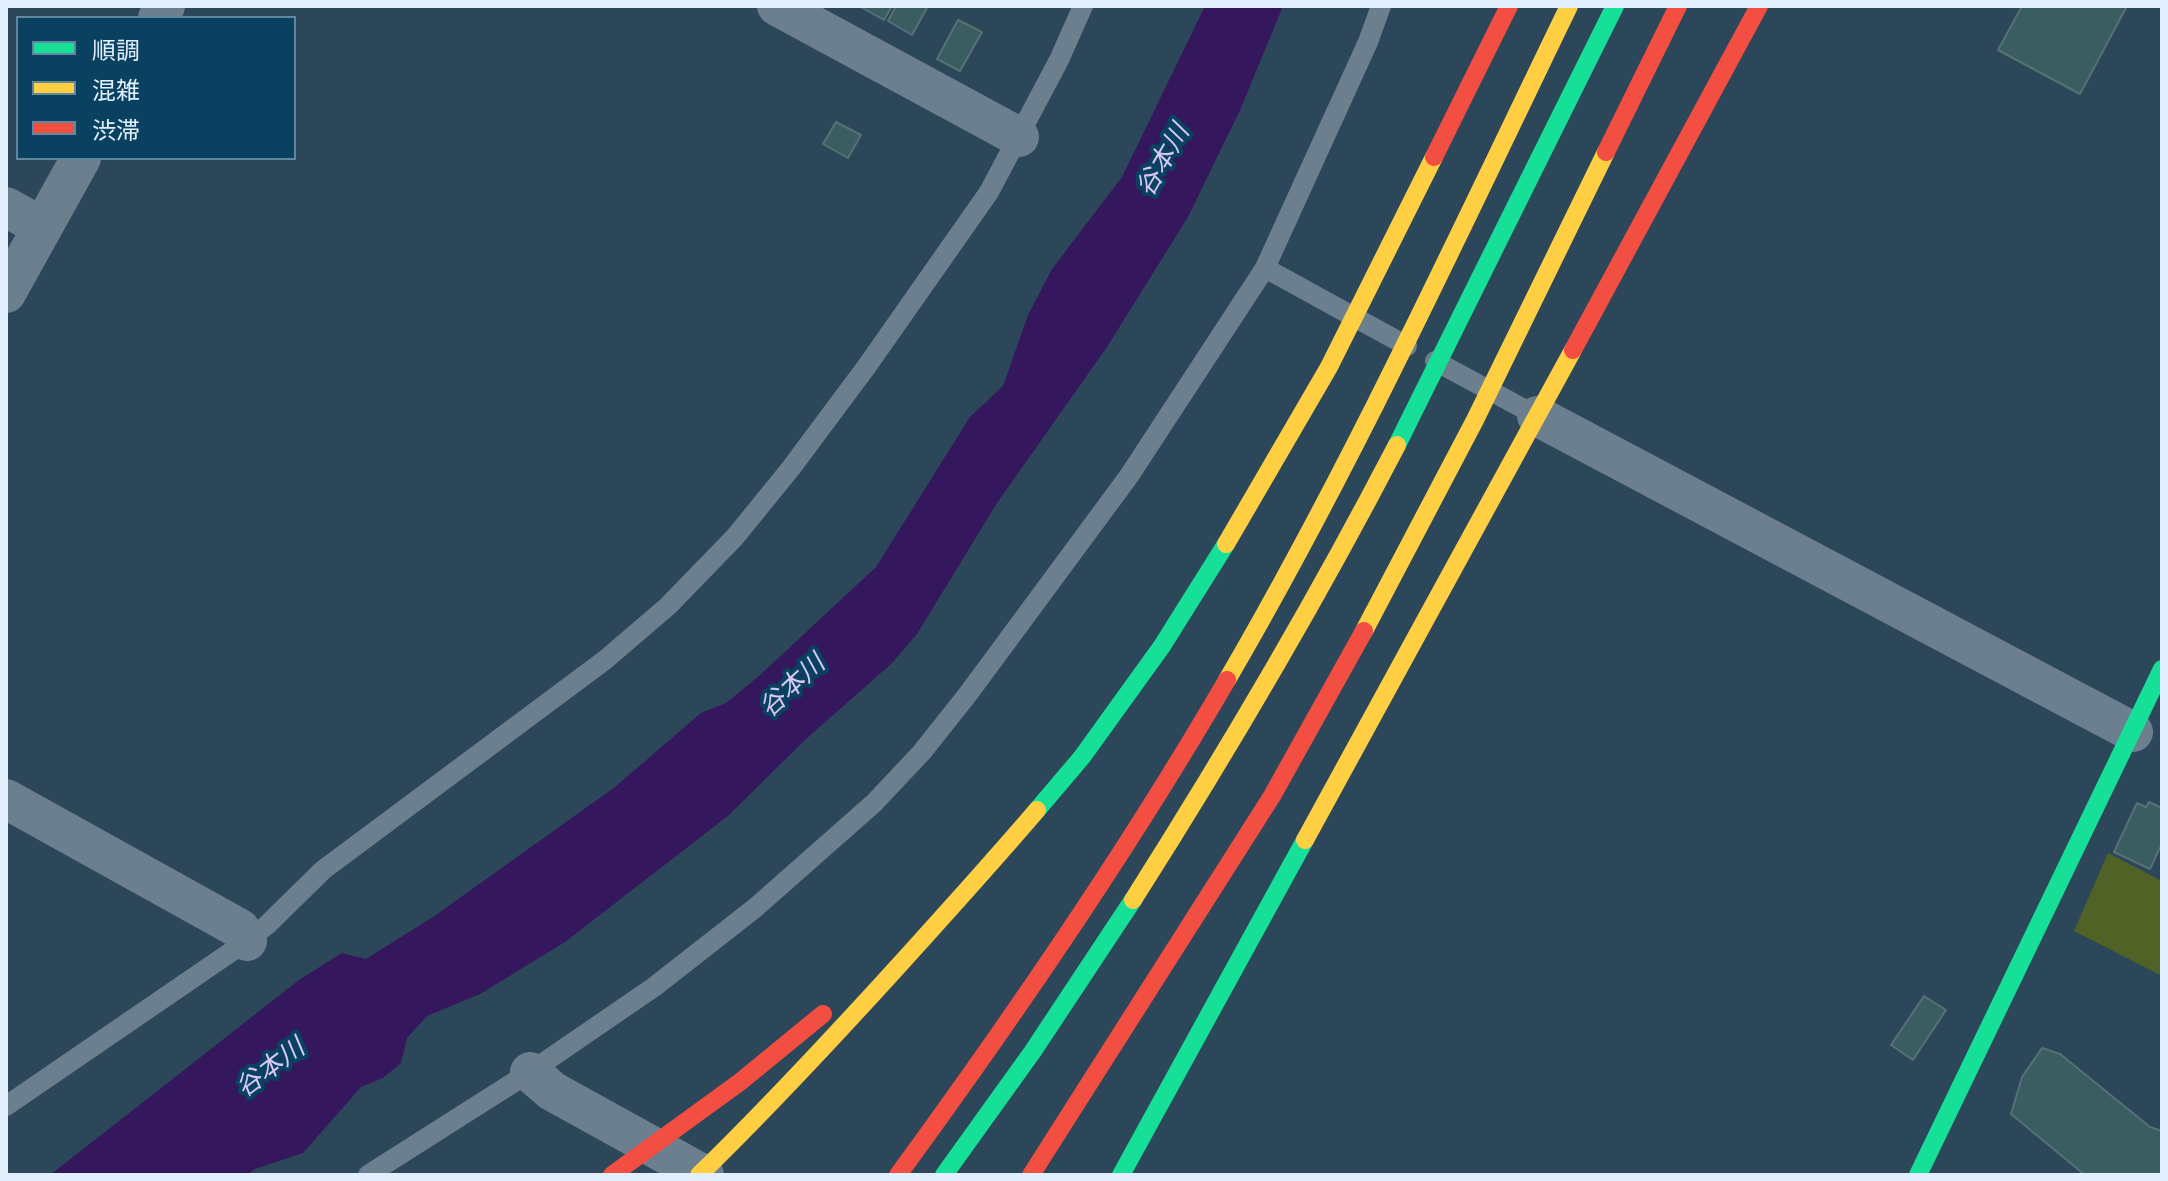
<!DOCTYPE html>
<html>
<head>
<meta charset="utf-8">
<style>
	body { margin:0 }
	#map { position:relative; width:2168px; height:1181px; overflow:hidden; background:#2c4759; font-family:"Times New Roman","Noto Sans JP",serif }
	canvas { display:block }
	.frame { position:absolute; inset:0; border:8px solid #e1f0fc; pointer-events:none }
	.legend { position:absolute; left:16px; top:16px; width:280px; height:144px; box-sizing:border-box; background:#0b4160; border:2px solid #61879e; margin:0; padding:10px 14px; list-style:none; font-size:24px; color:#e1f0fc }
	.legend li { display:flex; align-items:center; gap:16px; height:40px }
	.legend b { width:40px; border:2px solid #61879e }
</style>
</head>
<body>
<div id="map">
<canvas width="2168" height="1181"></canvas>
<div class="frame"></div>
<ul class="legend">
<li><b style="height:10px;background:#16e098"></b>順調</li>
<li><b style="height:10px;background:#ffcf43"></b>混雑</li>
<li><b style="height:10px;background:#f24e42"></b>渋滞</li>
</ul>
</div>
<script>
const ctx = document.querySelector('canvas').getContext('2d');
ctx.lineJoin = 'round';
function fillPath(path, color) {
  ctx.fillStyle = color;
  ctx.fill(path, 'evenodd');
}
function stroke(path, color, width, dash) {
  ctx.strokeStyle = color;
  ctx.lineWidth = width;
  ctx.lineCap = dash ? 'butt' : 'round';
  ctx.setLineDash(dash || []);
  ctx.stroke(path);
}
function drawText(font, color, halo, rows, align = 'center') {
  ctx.font = font + ' "Times New Roman","Noto Sans JP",serif';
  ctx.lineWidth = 8;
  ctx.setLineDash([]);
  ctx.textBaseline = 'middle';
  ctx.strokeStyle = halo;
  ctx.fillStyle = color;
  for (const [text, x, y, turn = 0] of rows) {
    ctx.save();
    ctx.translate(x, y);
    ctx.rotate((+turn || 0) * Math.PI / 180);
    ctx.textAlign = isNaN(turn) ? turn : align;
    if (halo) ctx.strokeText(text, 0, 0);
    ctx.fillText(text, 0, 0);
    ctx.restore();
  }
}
fillPath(new Path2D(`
	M2108 853 2162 881V971L2160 975 2074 931Z`), '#516227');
fillPath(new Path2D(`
	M1205 6H1283L1241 108 1188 217 1107 347 997 503 917 634 891 664 805 740 729 815 565 942 480 994 427 1016 407 1038 401 1063 383 1078 361 1087 303 1153 255 1169 247 1175H50L299 980 342 953 366 959 433 917 615 787 701 713 726 703 759 676 876 567 970 417 1003 386 1028 315 1052 269 1122 177Z`), '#35175d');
const building = new Path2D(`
	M859 6H892L884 20Z
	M896 6H928L912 35 888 21Z
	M2022 6H2127L2080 94 1998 50Z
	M958 20 982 32 960 71 937 59Z
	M836 122 861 135 848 158 823 144Z
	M2149 802 2162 808V843L2150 869 2114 852 2137 803 2146 807Z
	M1924 996 1946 1010 1913 1060 1891 1045Z
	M2042 1048 2060 1054 2150 1127 2162 1131V1175H2085L2011 1114 2022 1077Z`);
fillPath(building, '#3a5d62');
stroke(building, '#567176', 2);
stroke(new Path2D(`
	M1265 268 1407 346
	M1435 361 1537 416
	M6 1106 247 941 267 925 323 870 605 660 668 606 735 537 791 468 867 366 989 192 1059 60 1083 6
	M368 1175 530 1072 654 987 755 908 874 803 922 752 968 694 1129 476 1265 268 1368 42 1381 6`), '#6c7f8e', 20);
stroke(new Path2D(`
	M777 6 1019 137
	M158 18 165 6
	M6 207 42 227
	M6 293 81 158
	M1537 416 2133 732
	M6 799 224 920 240 929 247 941
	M530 1072 552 1091 704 1175`), '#6c7f8e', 40);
stroke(new Path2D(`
	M1397 445 1615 6
	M1037 810 1082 757 1162 646 1226 544
	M944 1175 1033 1051 1133 900
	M1121 1175 1305 840
	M1918 1175 2162 669`), '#16e098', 18);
stroke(new Path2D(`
	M1226 544 1329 367 1434 157
	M1364 631 1475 420 1606 152
	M1227 680C1354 462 1459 233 1569 6
	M1305 840 1573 350
	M1133 900C1227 752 1316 601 1397 445
	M699 1175C766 1110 829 1042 892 973 941 919 990 865 1037 810`), '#ffcf43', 18);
stroke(new Path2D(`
	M1606 152 1678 6
	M1434 157 1509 6
	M1573 350 1759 6
	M612 1175 740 1082 823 1014
	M898 1175C1015 1015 1127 852 1227 680
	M1031 1175 1272 796 1364 631`), '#f24e42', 18);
drawText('italic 26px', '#d7c8f4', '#0b4160', [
	["谷本川",1164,161,-60],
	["谷本川",793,687,-43],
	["谷本川",271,1069,-37]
]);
</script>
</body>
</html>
